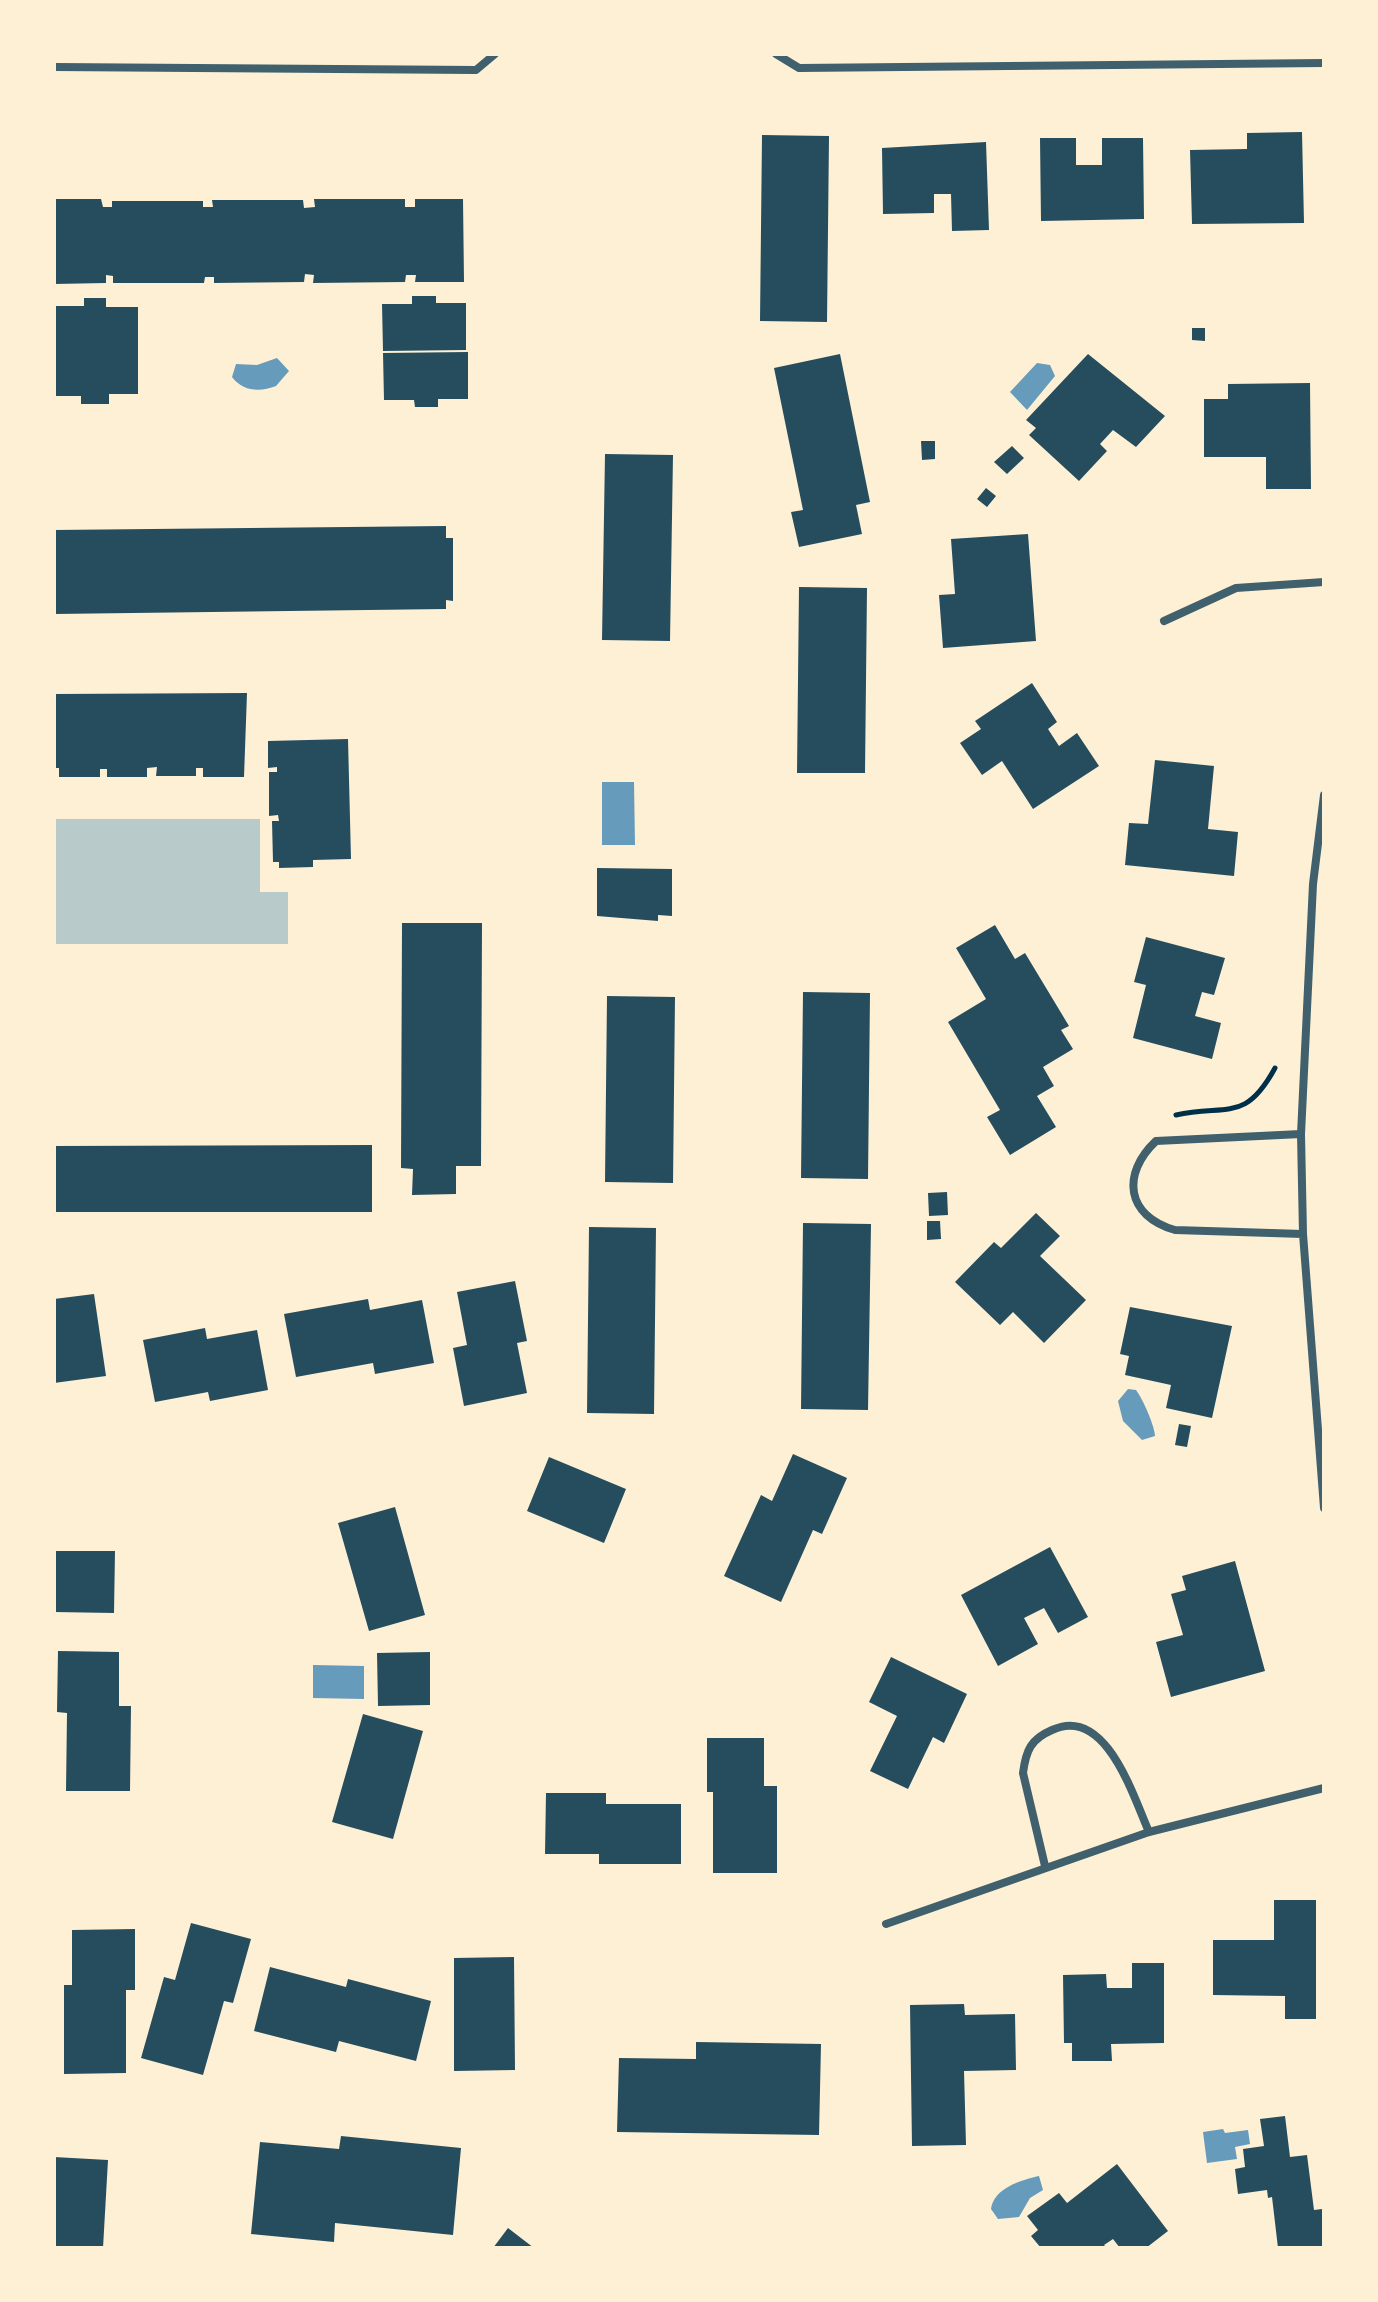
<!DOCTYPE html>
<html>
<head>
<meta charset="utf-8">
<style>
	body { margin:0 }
	#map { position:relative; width:1378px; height:2302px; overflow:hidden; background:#fdf0d5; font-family:Merriweather,serif }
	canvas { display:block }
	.frame { position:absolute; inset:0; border:56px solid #fdf0d5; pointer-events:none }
</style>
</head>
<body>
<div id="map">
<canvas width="1378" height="2302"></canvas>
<div class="frame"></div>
</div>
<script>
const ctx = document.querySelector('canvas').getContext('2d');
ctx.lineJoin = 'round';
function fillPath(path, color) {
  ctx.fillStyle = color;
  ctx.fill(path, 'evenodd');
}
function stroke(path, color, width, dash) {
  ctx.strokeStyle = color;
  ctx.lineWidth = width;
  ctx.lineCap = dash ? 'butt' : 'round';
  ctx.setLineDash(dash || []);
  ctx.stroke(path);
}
fillPath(new Path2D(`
	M54 819H260V892H288V944H54Z`), '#b9caca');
fillPath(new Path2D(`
	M277 358 289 371 276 386C261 392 243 392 232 377L236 364 257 365Z
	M1037 363 1050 365 1055 376 1027 410 1010 392Z
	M602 782H634L635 845H602Z
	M1128 1389 1136 1390C1143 1399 1155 1427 1155 1436L1142 1440 1123 1421 1118 1401Z
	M313 1665 364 1666V1699L313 1698Z
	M1223 2129 1225 2133 1248 2130 1250 2144 1235 2147 1237 2159 1207 2163 1203 2132Z
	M1039 2176 1043 2190 1030 2198 1019 2217 998 2219 991 2209C994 2188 1021 2180 1039 2176Z`), '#669bbc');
fillPath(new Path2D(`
	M1302 132 1304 223 1192 224 1190 150 1247 149V133Z
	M762 135 829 136 827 322 760 321Z
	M1040 138H1076V165H1102V138H1143L1144 219 1041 221Z
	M986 142 989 230 952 231 951 194H934V213L883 214 882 148Z
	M54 199H101L103 207H112V201H203V207H213L212 200H303L304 208 315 207 314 199H405V207H415V199H463L464 282H415L416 275H406L405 282 313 283 314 275 305 274 304 282 214 283V277H205L204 283H113V276L106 275V283L54 284Z
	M412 296H436V303H466V350L383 351 382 304H412Z
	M84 298H106V307H138V394H109V404H81V396H56L55 306H84Z
	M1192 328H1205V341L1192 340Z
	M468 352V399H438V407H415L414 400H384L383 353Z
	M840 354 870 502 856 505 862 534 799 547 791 512 803 510 774 368Z
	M1088 354 1165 416 1136 447 1113 430 1100 444 1107 451 1079 481 1029 435 1036 428 1026 420Z
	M1310 383 1311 489H1266V457H1204V399H1228V384Z
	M921 441H935V459L922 460Z
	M1012 446 1024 458 1007 474 994 462Z
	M605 454 673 455 670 641 602 640Z
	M986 488 996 496 987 507 977 499Z
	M446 526V538H453V601L446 600V609L54 614V530Z
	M1028 534 1036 641 943 648 939 595 955 594 951 539Z
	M799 587 867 588 865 773H797Z
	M1032 683 1057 722 1048 729 1059 746 1077 733 1099 766 1033 809 1002 761 982 775 960 743 981 729 975 721Z
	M247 693 244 777H203V768H196V776H156L157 767 147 768V777H107V769H100V777H59V768H54V694Z
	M348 739 351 859 313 860V867L279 868V862H273L272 821H279L278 815 269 816V772H277V767L268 768V741Z
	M1155 760 1214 766 1208 829 1238 832 1234 876 1125 865 1129 823 1148 824Z
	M597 868 672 869V916L658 915V921L597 916Z
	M402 923H482L481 1166H456V1194L412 1195 413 1169 401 1168Z
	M995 925 1015 959 1025 953 1069 1026 1061 1030 1073 1049 1043 1067 1054 1086 1037 1096 1056 1127 1010 1155 987 1117 1000 1110 948 1022 986 999 956 948Z
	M1146 937 1225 958 1214 995 1202 992 1195 1016 1221 1023 1212 1059 1133 1038 1146 985 1134 982Z
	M803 992 870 993 868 1179 801 1178Z
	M607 996 675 997 673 1183 605 1182Z
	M372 1145V1212H54V1146Z
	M947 1192 948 1215 929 1216 928 1193Z
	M1036 1213 1060 1236 1040 1256 1086 1300 1044 1343 1013 1312 1000 1325 955 1282 994 1242 1001 1248Z
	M927 1221H940L941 1239 927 1240Z
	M803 1223 871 1224 868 1410 801 1409Z
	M589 1227 656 1228 654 1414 587 1413Z
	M515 1281 527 1341 517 1343 527 1393 464 1406 453 1348 467 1345 457 1292Z
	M94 1294 106 1376 54 1383V1299Z
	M368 1299 370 1310 422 1300 434 1363 375 1374 373 1363 296 1377 284 1314Z
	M1130 1307 1232 1326 1212 1418 1166 1408 1171 1385 1125 1375 1129 1356 1120 1354Z
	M205 1328 207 1339 257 1330 268 1390 210 1401 208 1392 155 1402 143 1340Z
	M1179 1424 1191 1426 1187 1447 1175 1445Z
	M793 1454 847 1478 822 1534 813 1530 781 1602 724 1576 761 1495 772 1501Z
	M549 1457 626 1489 604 1543 527 1511Z
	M395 1507 425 1615 369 1631 338 1523Z
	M1050 1547 1088 1617 1058 1633 1044 1608 1024 1618 1038 1644 998 1666 961 1595Z
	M54 1551H115L114 1613 54 1612Z
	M1235 1561 1265 1671 1171 1697 1156 1642 1183 1635 1171 1594 1186 1590 1182 1576Z
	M58 1651 119 1652V1706H131L130 1791H66L67 1713 57 1712Z
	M430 1652V1705L378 1706 377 1653Z
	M891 1657 967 1694 944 1743 933 1737 908 1789 870 1771 897 1716 869 1702Z
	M363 1714 423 1731 393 1839 332 1822Z
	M707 1738H764V1786H777V1873H713V1792H707Z
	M546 1793H606V1804H681V1864H599V1854H545Z
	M1274 1900H1316V2019H1285V1996L1213 1995V1940H1274Z
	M191 1923 251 1939 233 2003 224 2001 203 2075 141 2058 164 1977 175 1980Z
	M135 1929V1990H126V2073L64 2074V1985H72V1930Z
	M514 1957 515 2070 454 2071V1958Z
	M1132 1963H1164V2043L1111 2044 1112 2061H1072V2043H1064L1063 1975 1106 1974 1107 1988H1132Z
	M270 1967 346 1987 348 1979 431 2001 416 2061 339 2041 336 2052 254 2031Z
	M964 2004 965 2015 1015 2014 1016 2070 964 2071 966 2145 912 2146 910 2005Z
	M696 2042 821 2044 819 2135 617 2132 619 2058 696 2059Z
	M1285 2116 1290 2157 1307 2155 1314 2210 1322 2209 1324 2248H1278L1272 2197 1268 2198 1267 2190 1238 2194 1235 2169 1245 2167 1243 2149 1264 2146 1260 2119Z
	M341 2136 461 2148 453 2235 335 2223 334 2242 251 2234 260 2142 339 2149Z
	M54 2157 108 2160 103 2248 54 2246Z
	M1117 2164 1168 2231 1146 2248H1120L1113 2239 1104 2245 1107 2248H1041L1031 2236 1038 2230 1027 2216 1059 2193 1067 2203Z
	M508 2228 534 2248H493Z`), '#264d5e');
stroke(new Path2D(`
	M1176 1115C1228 1104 1245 1123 1275 1068`), '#003049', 5);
stroke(new Path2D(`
	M776 54 799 68 1324 63
	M54 67 476 70 495 54
	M1164 621 1236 588 1324 582
	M1324 795 1313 884 1301 1134 1303 1234 1324 1508
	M1301 1134 1156 1141C1121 1174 1126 1216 1175 1230L1303 1234
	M1045 1866 1023 1773C1026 1750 1031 1739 1052 1730 1106 1705 1133 1796 1149 1832
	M886 1924 1149 1832 1324 1788`), '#3f606c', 8);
</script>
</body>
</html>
